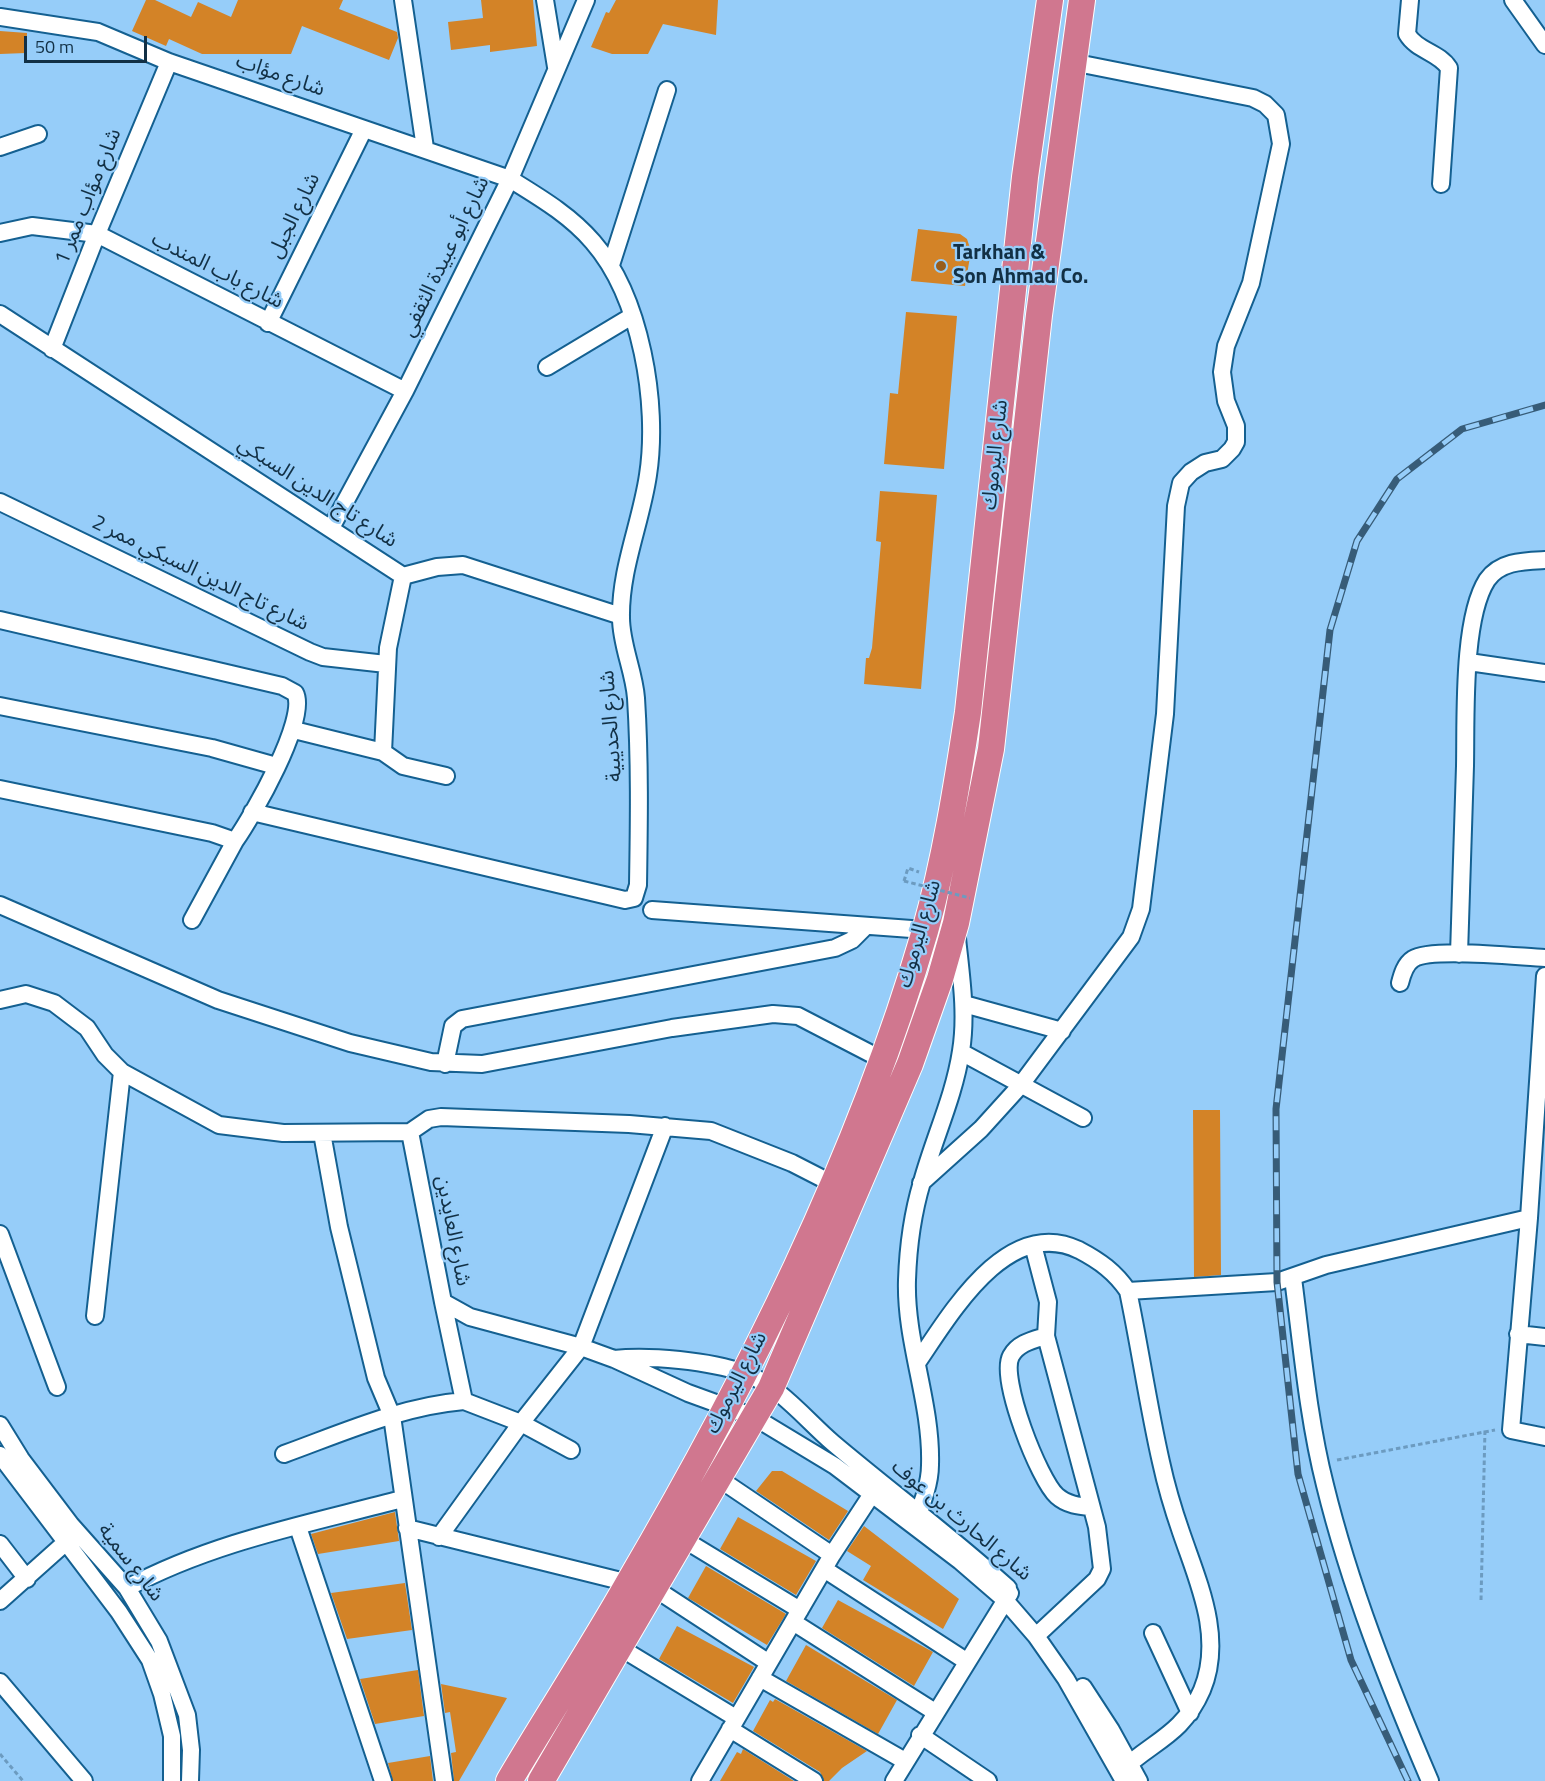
<!DOCTYPE html>
<html>
<head>
<meta charset="utf-8">
<style>
	body { margin:0 }
	#map { position:relative; width:1545px; height:1781px; overflow:hidden; background:#96cdf9; font-family:"Titillium Web",sans-serif }
	canvas { display:block }
	.scale { position:absolute; left:24px; top:36px; width:123px; height:27px; box-sizing:border-box; border:3px solid #123045; border-top:0; padding-left:8px; font-size:18px; line-height:21px; white-space:nowrap; color:#123045; -webkit-text-stroke:4px #96cdf9; paint-order:stroke }
</style>
</head>
<body>
<div id="map">
<canvas width="1545" height="1781"></canvas>
<div class="scale">50 m</div>
</div>
<script>
const ctx = document.querySelector('canvas').getContext('2d');
ctx.lineJoin = 'round';
function fillPath(path, color) {
  ctx.fillStyle = color;
  ctx.fill(path, 'evenodd');
}
function stroke(path, color, width, dash) {
  ctx.strokeStyle = color;
  ctx.lineWidth = width;
  ctx.lineCap = dash ? 'butt' : 'round';
  ctx.setLineDash(dash || []);
  ctx.stroke(path);
}
function drawText(font, color, halo, rows, align = 'center') {
  ctx.font = font + ' "Titillium Web","Noto Sans Arabic",sans-serif';
  ctx.lineWidth = 4.5;
  ctx.setLineDash([]);
  ctx.textBaseline = 'middle';
  ctx.strokeStyle = halo;
  ctx.fillStyle = color;
  for (const [text, x, y, turn = 0] of rows) {
    ctx.save();
    ctx.translate(x, y);
    ctx.rotate((+turn || 0) * Math.PI / 180);
    ctx.textAlign = isNaN(turn) ? turn : align;
    if (halo) ctx.strokeText(text, 0, 0);
    ctx.fillText(text, 0, 0);
    ctx.restore();
  }
}
fillPath(new Path2D(`
	M146 0H155L191 17 198 2 231 17 238 0H343L339 9 397 32 398 38 389 60 302 26 291 54H202L169 39 166 46 132 31Z
	M481 0H533L537 46 490 52V45L451 50 448 22 483 18Z
	M616 0H718L716 35 663 24 648 54H612L591 47 606 12 609 13Z
	M0 31 27 33 26 53 0 54Z
	M918 229 960 234 967 239 971 251 965 286 911 281Z
	M906 312 957 316 944 469 884 464 890 393 898 394Z
	M880 491 937 495 921 689 864 684 866 658H869L872 648 881 542 876 541Z
	M1193 1110H1220L1221 1275 1194 1277Z
	M772 1471H782L848 1511 829 1540 756 1491Z
	M395 1512 399 1541 318 1554 311 1534Z
	M738 1517 816 1561 796 1595 720 1549Z
	M864 1526 959 1599 943 1629 863 1580 871 1566 847 1551Z
	M706 1566 786 1614 767 1645 688 1598Z
	M405 1583 412 1630 347 1639 331 1593Z
	M838 1600 933 1652 914 1686 822 1628Z
	M677 1626 754 1667 733 1703 659 1659Z
	M806 1645 897 1700 878 1734 786 1681Z
	M418 1670 424 1716 375 1724 360 1679Z
	M441 1684 507 1698 459 1781H454L451 1753 456 1752 450 1712 445 1713Z
	M775 1699 867 1751 842 1768 829 1781H824L820 1772 753 1731 770 1700 773 1702Z
	M743 1749 794 1781H720L737 1752 741 1754Z
	M430 1756 433 1781H393L388 1763Z`), '#d38327');
const minor = new Path2D(`
	M403 0 425 148
	M545 0 556 67
	M1410 0 1407 34C1417 51 1439 52 1449 68L1441 184
	M1513 0 1545 45
	M0 17 98 32 169 62 510 179C539 197 570 215 593 242 641 297 659 404 648 475 641 523 620 569 621 618 621 645 634 671 636 698 640 760 639 823 638 885L634 898 625 900 252 812
	M0 147 38 134
	M0 233 32 226 97 234 405 391
	M611 265 667 90
	M0 314 403 576
	M268 323 364 129
	M52 349 97 234 169 62
	M547 367 632 316
	M0 502 310 652 323 657 386 664
	M331 528 405 391 510 179 586 0
	M403 576 388 648 383 752 403 766 446 776
	M403 576 437 567 463 565 621 616
	M0 620 282 686 295 693C309 718 252 817 235 841L212 833 0 789
	M1469 662 1545 673
	M0 706 212 748 276 766
	M294 730 383 752
	M0 905 218 1000 350 1043 431 1062 482 1064 672 1028 773 1014 798 1016 881 1059
	M652 910 925 930
	M192 920 235 841
	M1459 954C1461 891 1463 828 1465 766 1466 718 1462 619 1487 580 1500 561 1524 561 1545 560
	M1545 976 1529 1218 1511 1430 1545 1437
	M1400 983C1402 975 1405 964 1413 959 1431 947 1520 957 1545 958
	M0 1000 26 994 54 1003 87 1028 105 1055 122 1072 219 1125 283 1133 410 1132 429 1119 441 1117 629 1124 711 1131 792 1163 833 1184
	M964 1004 1062 1031
	M961 1052 1083 1118
	M445 1064 453 1026 462 1019 835 948 852 940 866 926
	M410 1132 443 1302 470 1317 581 1347 614 1359 688 1393 754 1417 835 1466 960 1561 1004 1599 1036 1636 1066 1679 1124 1781
	M322 1133 339 1227 376 1378 392 1416 444 1781
	M921 1183 981 1129 1020 1086 1131 937 1141 909 1165 714 1176 506 1181 483 1191 472 1205 463 1222 459 1232 449 1236 442V426L1226 401 1222 372 1226 346 1251 283 1281 144 1276 115 1265 104 1253 98 1072 62
	M0 1234 57 1387
	M1033 1245 1048 1302 1046 1336 1097 1527 1102 1569 1097 1579 1036 1636
	M1293 1278C1302 1347 1308 1418 1325 1485 1350 1587 1389 1685 1430 1781
	M1128 1291 1277 1282 1326 1265 1529 1218
	M443 1302 464 1401 521 1423 571 1450
	M95 1316 122 1072
	M1518 1334 1545 1337
	M1046 1336C1033 1340 1018 1343 1011 1356 999 1378 1039 1480 1057 1496 1067 1505 1079 1506 1091 1507
	M614 1359C649 1355 710 1361 744 1373 779 1385 806 1420 833 1443 891 1492 952 1537 1008 1588
	M917 1363C950 1315 1007 1215 1079 1250 1100 1261 1115 1272 1128 1291 1140 1348 1148 1405 1161 1462 1166 1485 1173 1509 1181 1532 1198 1582 1224 1637 1202 1690 1182 1736 1152 1741 1120 1772
	M0 1425 21 1459 71 1525 127 1588 159 1641 187 1715 191 1750 190 1781
	M284 1454C342 1433 402 1406 464 1401
	M0 1455 119 1612 150 1660 162 1694 172 1736V1781
	M718 1478 832 1555 872 1494
	M915 1522C922 1504 930 1484 930 1465 932 1403 905 1342 907 1280 908 1249 913 1212 922 1182 934 1138 954 1097 961 1051 967 1014 961 976 957 938
	M298 1527 383 1781
	M407 1528 629 1583
	M439 1537 521 1423 581 1347 665 1126
	M683 1539 800 1610
	M0 1544 27 1579
	M824 1569 966 1661
	M127 1588C212 1542 308 1524 402 1499
	M654 1588 769 1663
	M0 1601 65 1543
	M793 1622 935 1712
	M1153 1633 1190 1713
	M619 1647 736 1718
	M760 1678 905 1761
	M0 1682 84 1781
	M1083 1687 1111 1730 1139 1781
	M730 1729 814 1781
	M920 1735 988 1781
	M700 1781 832 1555
	M894 1781 1010 1593`);
const highway = new Path2D(`
	M509 1781C548 1715 590 1651 628 1584 748 1379 858 1161 925 931 945 860 957 785 968 712L1025 177 1050 0
	M541 1781 771 1388 910 1064 940 979 956 923 991 749 1039 315 1082 0`);
stroke(minor, '#146091', 20);
stroke(highway, '#fff', 28);
stroke(new Path2D(`
	M904 881 908 868 919 872
	M1337 1460 1495 1430
	M1481 1600 1485 1429
	M0 1754 23 1781`), '#6c9bc0', 3, [4.5, 3]);
stroke(minor, '#fff', 16);
stroke(highway, '#d0778f', 26);
const rail = new Path2D(`
	M1408 1781 1351 1660 1298 1474 1277 1282 1276 1109 1330 630 1357 541 1397 479 1462 429 1545 405`);
stroke(rail, '#375c78', 7);
stroke(rail, '#96cdf9', 4.5, [14]);
stroke(new Path2D(`
	M904 881 970 898`), '#6c9bc0', 3, [4.5, 3]);
for (const [x, y, r, color] of [
	[941,266,6,"#985d1c"]
]) {
  const dot = new Path2D();
  dot.arc(x, y, r, 0, 2 * Math.PI);
  ctx.fillStyle = color;
  ctx.fill(dot);
  stroke(dot, '#96cdf9', 2);
}
drawText('21px', '#123045', '#96cdf9', [
	["شارع مؤاب",280,76,19],
	["شارع مؤاب ممر 1",89,197,-68],
	["شارع الجبل",295,216,-64],
	["شارع أبو عبيدة الثقفي",446,257,-64],
	["شارع باب المندب",217,271,27],
	["شارع اليرموك",996,455,-84],
	["شارع تاج الدين السبكي",317,493,33],
	["شارع تاج الدين السبكي ممر 2",200,574,26],
	["شارع الحديبية",612,726,-94],
	["شارع اليرموك",920,934,-74],
	["شارع العايدين",452,1231,79],
	["شارع اليرموك",737,1383,-63],
	["شارع الحارث بن عوف",961,1521,40],
	["شارع سمية",130,1563,52]
]);
drawText('bold 21px', '#123045', '#96cdf9', [
	["Tarkhan &",953,254],
	["Son Ahmad Co.",953,278]
], 'left');
</script>
</body>
</html>
